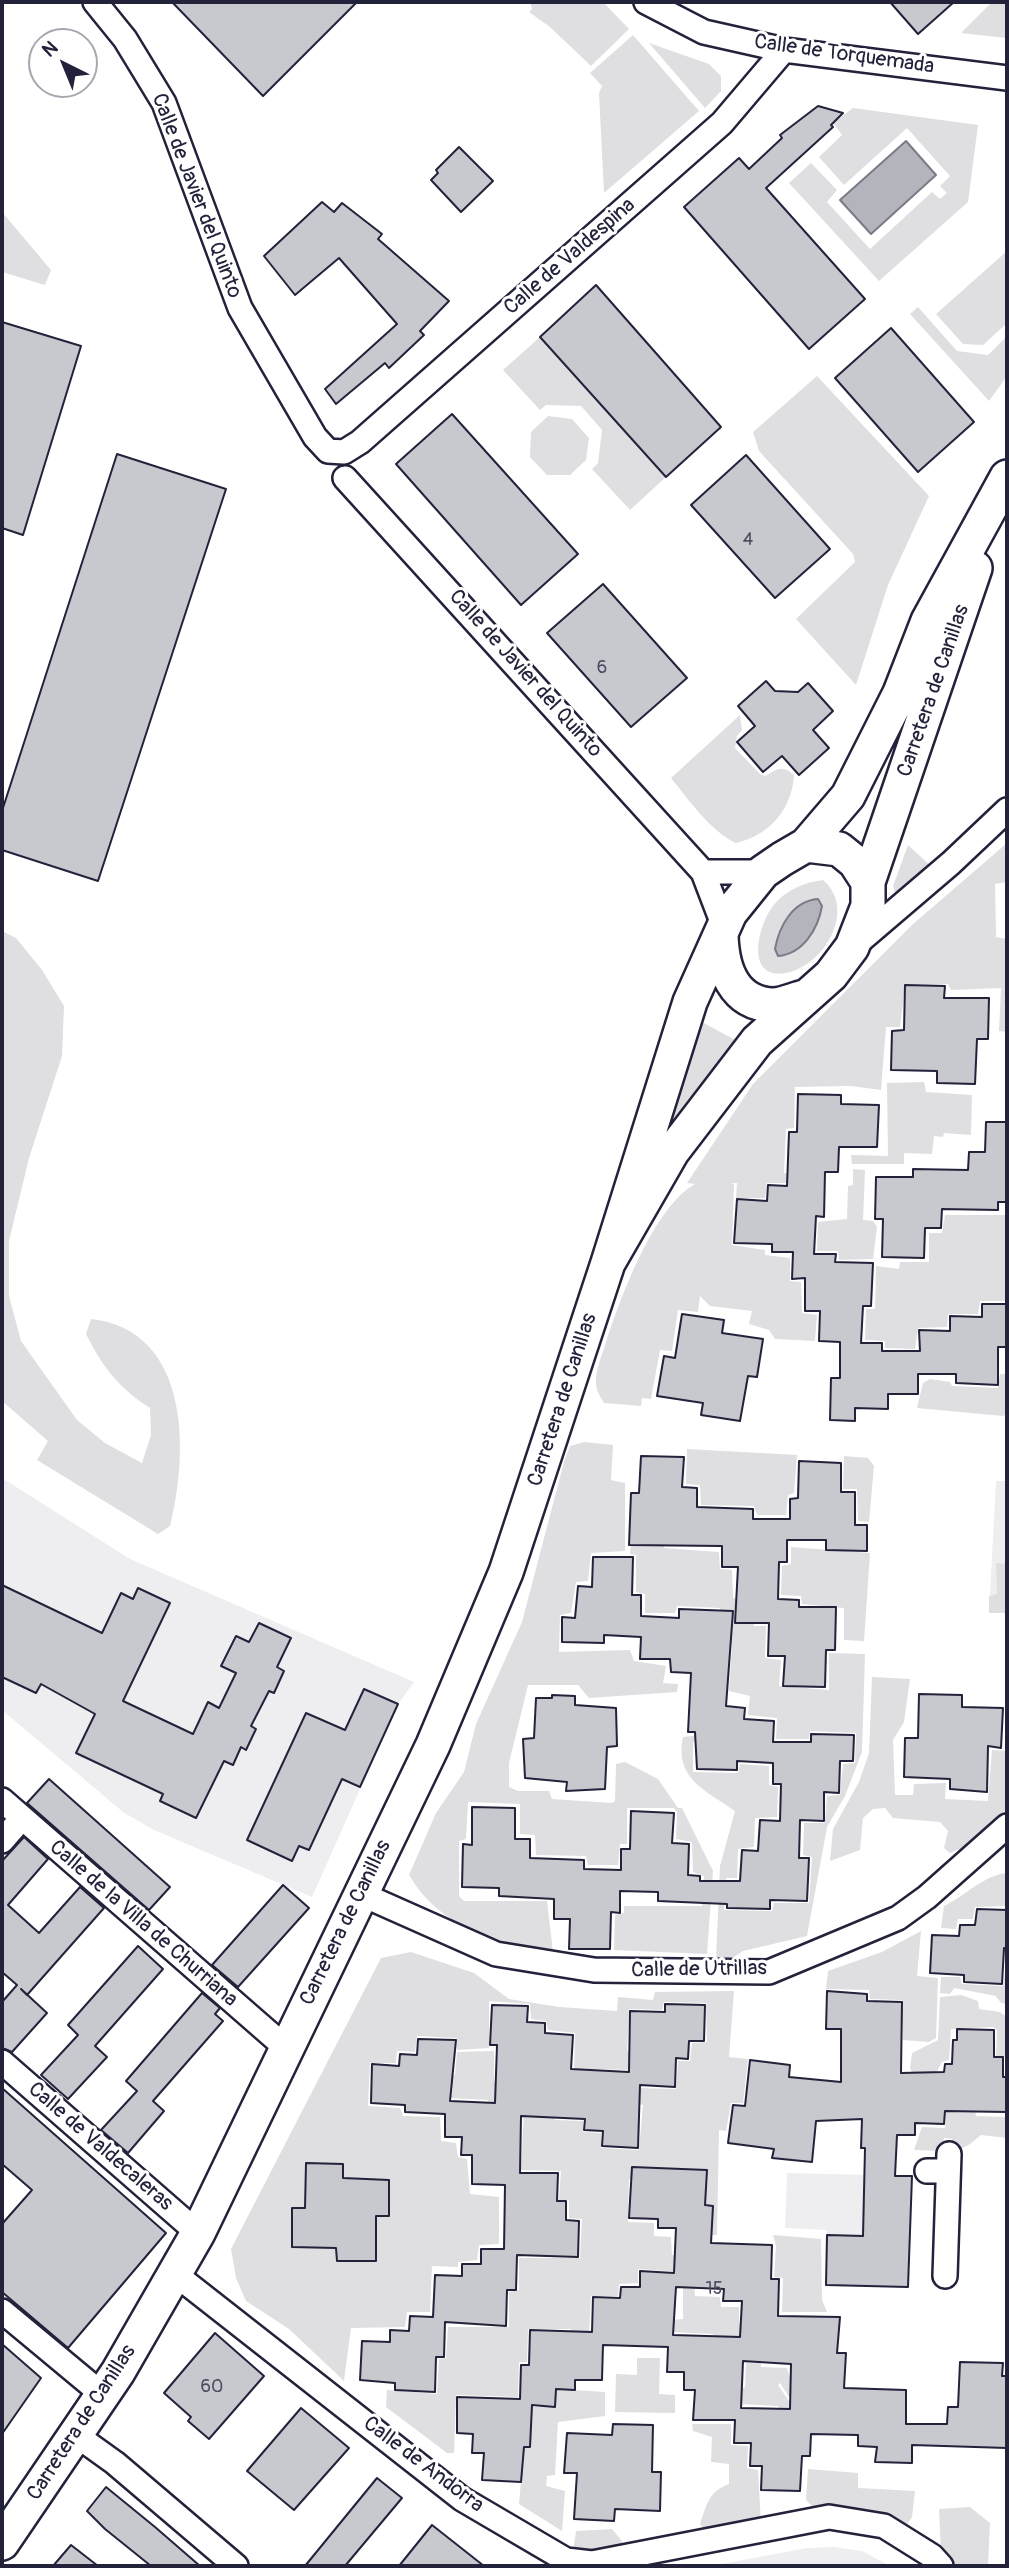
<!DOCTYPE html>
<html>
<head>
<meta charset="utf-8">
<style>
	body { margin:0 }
	#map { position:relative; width:1009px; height:2568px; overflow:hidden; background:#fff; font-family:Pangolin,sans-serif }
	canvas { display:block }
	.frame { position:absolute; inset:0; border:4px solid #22223b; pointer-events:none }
	.north { position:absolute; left:28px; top:28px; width:70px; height:70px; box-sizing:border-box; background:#fff; border:2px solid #a7a7b1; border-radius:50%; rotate:317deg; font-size:19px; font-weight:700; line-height:28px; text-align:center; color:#22223b }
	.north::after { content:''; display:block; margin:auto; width:24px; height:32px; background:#22223b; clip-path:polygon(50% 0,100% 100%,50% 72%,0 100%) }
</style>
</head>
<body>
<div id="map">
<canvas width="1009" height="2568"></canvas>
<div class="frame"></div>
<div class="north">N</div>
</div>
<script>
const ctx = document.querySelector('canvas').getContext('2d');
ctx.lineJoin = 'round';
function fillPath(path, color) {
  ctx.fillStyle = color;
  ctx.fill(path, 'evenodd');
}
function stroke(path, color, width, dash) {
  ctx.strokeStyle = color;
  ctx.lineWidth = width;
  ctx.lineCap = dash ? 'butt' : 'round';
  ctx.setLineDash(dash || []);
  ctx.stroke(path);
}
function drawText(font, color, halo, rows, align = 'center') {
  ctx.font = font + ' Pangolin,sans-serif';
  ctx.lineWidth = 6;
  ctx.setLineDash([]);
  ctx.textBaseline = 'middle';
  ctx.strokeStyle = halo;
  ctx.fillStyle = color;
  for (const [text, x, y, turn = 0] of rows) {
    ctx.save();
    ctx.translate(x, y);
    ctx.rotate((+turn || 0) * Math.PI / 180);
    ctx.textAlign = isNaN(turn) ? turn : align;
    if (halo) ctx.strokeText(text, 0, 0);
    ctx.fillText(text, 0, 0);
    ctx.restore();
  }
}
fillPath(new Path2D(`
	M2 1478 130 1559 414 1682 398 1704 312 1897 154 1830 123 1812 2 1710Z
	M996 1481H1007V1613H989Z
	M787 2173 912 2176 908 2287 826 2285 827 2230 785 2228Z
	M834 2547 862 2551 890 2566H711L807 2548Z`), '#eeeef1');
fillPath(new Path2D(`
	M530 2H603L629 29 591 66 550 27 529 12 532 9Z
	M992 2H1007V38L961 33Z
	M633 35 699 111 604 193 599 93 602 86 590 73Z
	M649 43 709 64 721 76V91L705 108Z
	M853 108 978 125 968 202 879 281 789 183 811 163 837 190 827 202 870 249 932 192 940 199 947 193 940 186 950 176 907 128 844 185 819 157 842 135 833 123Z
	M2 212 51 270 45 285 2 272Z
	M1007 251V323L983 345 963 344 936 314Z
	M918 307 957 351 988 355 1007 336V376L989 401 910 314Z
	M540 337 666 477 630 510 592 469 598 463 602 430 581 406 546 405 540 410 503 370Z
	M817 376 929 496 888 585 856 685 796 619 855 562 853 554 759 451 753 432Z
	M548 416 572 419 589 438 586 460 570 475H547L530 457 531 432Z
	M740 715 742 730 737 736 735 748 760 774 766 776C777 768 783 765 794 775 792 809 770 835 736 843 709 830 690 801 671 778Z
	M1007 843V882L995 884 996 937 1007 939V1032L999 1031 1001 988 951 990 948 984 905 985 900 1027H886L881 1090 851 1086 795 1087 794 1128 786 1129 784 1173 793 1174 794 1183H767L765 1198H736L737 1183H731L734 1184 732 1245 765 1250V1255L790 1258V1281L801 1282 802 1313 817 1315 815 1341 775 1339 769 1330 749 1324 752 1311 710 1306 700 1296 698 1312 678 1310 672 1351 660 1350 651 1399 642 1398 641 1406 604 1403C602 1399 598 1394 597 1389 593 1374 602 1356 606 1342 621 1297 653 1208 695 1184L687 1183 753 1084 913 924Z
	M908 845 932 867 900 896 895 893 893 886Z
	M823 880C856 908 827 962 790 972 747 983 756 934 769 912 781 892 801 883 823 880Z
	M2 931 16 938 42 970 64 1006 62 1056 29 1158 9 1241V1296L21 1341 77 1420 105 1443 142 1463 151 1435 150 1408C119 1388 103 1368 86 1334L91 1319C190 1330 189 1451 170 1526L158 1534 37 1460 48 1441 2 1401Z
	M702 1022 737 1041 666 1135Z
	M924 1082 926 1092 972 1095 971 1135 944 1133 943 1137 934 1136 932 1154 904 1153V1164H852L851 1155 888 1156 887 1083Z
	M853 1169 865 1170 863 1220 873 1221 877 1227 873 1259 839 1260 838 1251H817L818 1222 847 1219 848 1186 853 1185Z
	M945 1215H1007V1301H980L978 1314H948L947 1327 918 1328 915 1349 885 1348V1341L865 1340 866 1309H875L876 1266 899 1269 900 1262H929V1233H942Z
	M1000 1374H1007V1414L1003 1416 917 1408 923 1383 930 1379 950 1382 952 1386 998 1388Z
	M584 1442 613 1445 611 1480 625 1483V1551L591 1553 588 1581 576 1582 571 1613 560 1615 559 1652 630 1650 634 1661 666 1666 663 1683 678 1684 677 1692 589 1698 578 1685H528L509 1763V1787L518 1791H549L552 1799 612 1803 615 1801 616 1764 625 1762 658 1779 678 1808H682L713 1871 707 1954 614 1950 615 1915 624 1913V1906H702L704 1876 693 1872 692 1842 676 1839 677 1812 674 1808H627V1844H620L618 1865H588L586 1856 536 1855 535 1835 520 1834V1804L468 1802 466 1839 459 1841V1896L464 1901H547L553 1952C496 1944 439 1927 409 1875L436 1813 464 1772 476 1724 522 1622 564 1462 570 1446Z
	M687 1449 797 1455 794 1493 788 1495 786 1515H757L754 1506 701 1505 700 1485 686 1484Z
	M844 1456 868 1458 874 1466 869 1522 858 1521 857 1489H843Z
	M631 1539H662L664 1548 719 1552 720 1569 732 1570 733 1598 754 1599V1626H766L765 1658 781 1660 779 1686 829 1690V1653L865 1654 862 1752 845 1796 827 1827 807 1936 743 1951 731 1959 716 1960 720 1866 735 1811C707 1791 674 1779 683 1737L703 1735 702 1741 693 1742V1772L738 1773 740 1764 769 1766V1785L778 1787 777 1817 755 1818 754 1847 738 1849 737 1878H726L724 1910 772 1911 774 1903H809L812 1857 803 1855 804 1823H825L827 1796 840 1795 843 1764 855 1763 856 1733 810 1731 809 1739H776L777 1718 748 1715 750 1696 729 1691 732 1645 722 1643 723 1619 720 1608 677 1606 675 1613H645V1594L636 1592V1555L630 1554Z
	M791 1547 870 1553 864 1641 844 1640V1608L802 1604 801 1596 781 1595 782 1566 791 1564Z
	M996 1563 1007 1564V1613H989V1596L997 1594Z
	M872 1677 910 1679 904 1722 893 1740 895 1795H913L914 1784 946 1783 945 1799 988 1801 992 1750 1007 1751V1808L976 1842 950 1853 944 1848 948 1831 940 1822 893 1818 885 1808 873 1809 863 1818 860 1850 830 1861 833 1829 859 1782 869 1753Z
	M1007 1873V1906L975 1907 973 1919H958L956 1929 941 1928 944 1906C965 1896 984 1875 1007 1873Z
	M921 1931 917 1976 938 1978 936 2038 929 2042 903 2040 902 2000 870 1999 869 1990 826 1989 828 1971 882 1952Z
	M411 1952 474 1973 509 1999 559 2007 617 2011 618 1997 653 2000 655 1992 734 1991 729 2057 748 2059 743 2103H731L726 2131 719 2130 717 2235H712V2208L706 2206 705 2172 629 2179 628 2222 654 2223V2236L671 2237 672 2255 695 2254 694 2273 638 2269V2283L619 2284 618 2296H591L589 2335H572L571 2329H528L527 2362H519L518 2397 456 2395 454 2453H447L386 2407 387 2390 437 2394 439 2359 446 2358 448 2327H509V2292L519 2290V2258H580L582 2219 569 2218V2200H559L561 2171 521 2170 524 2109 489 2107 488 2100 448 2098 447 2076 455 2075 457 2052 494 2051V2082L539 2084 555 2078V2120L583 2121V2132L601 2133V2148L639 2150 643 2105 635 2103 637 2088 676 2089 678 2061H690L692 2043 707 2042 706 2003 664 2002 662 2010 629 2009 627 2051 634 2053 633 2070 591 2069 590 2075H574L575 2033 548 2030 546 2021 531 2019 530 2004 489 2001V2048L457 2050 456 2038 417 2036 415 2052 397 2051 396 2063H370L368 2106 400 2108 403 2116 440 2117 441 2141 456 2143 458 2157 467 2159 470 2194 499 2197V2244L479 2245 477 2260 458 2262V2267L432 2266 430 2312H407L405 2327 351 2328 344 2381 289 2329 246 2301 236 2278 231 2249 381 1958Z
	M1007 1956V2004L1001 2003 996 1996 954 1988 950 1994 940 1993 941 1977H960L962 1984 1003 1986Z
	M961 1995 978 2001 979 2009 1000 2012 1007 2017V2068L1005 2057H996L997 2030 993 2027 951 2029 949 2060 942 2062 933 2079 914 2078 910 2068 912 2053 938 2040 940 1997Z
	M954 2109H975L976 2116 1007 2117V2138L981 2135C971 2143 964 2152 951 2147L952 2139 944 2138 942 2151 914 2150 922 2127 945 2128 946 2111Z
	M773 2235 821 2239 822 2300 827 2312H782L783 2278 774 2277 776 2246Z
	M683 2278H694L695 2296 720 2297 721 2307H739V2323L761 2324V2367L787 2368 790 2378 806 2380 794 2398 789 2397 780 2383 778 2385 789 2401H808L807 2413 779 2412 778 2406 740 2404V2390L745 2387 747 2342 714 2340 713 2334 671 2332V2320L683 2319Z
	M637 2358H660L659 2394 675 2395V2413L615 2412 616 2374 637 2375Z
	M556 2389 605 2392V2416L558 2422 555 2475 547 2476 546 2486 565 2491 562 2531 519 2504 524 2447 530 2446 532 2407H555Z
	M692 2424H731V2445L748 2446 747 2468 758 2470 761 2524 705 2530 700 2524C707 2504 708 2492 729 2484V2464L711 2462 712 2437 693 2431Z
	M808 2469 858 2473V2488L915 2491 912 2517 905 2528 816 2510 806 2500Z
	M970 2507 990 2523 988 2566H958L941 2552 939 2509Z
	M612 2529 622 2541 623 2553 573 2552 576 2531Z`), '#dfdfe2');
const water = new Path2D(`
	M906 141 936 175 871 234 840 200Z
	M818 899 822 906C818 929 803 954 778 956L775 949C779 927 792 901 818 899Z`);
fillPath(water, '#b4b4bc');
stroke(water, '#7a7a88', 2);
const building = new Path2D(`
	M172 2H357L263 96Z
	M890 2H954L918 34Z
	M818 106 843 113 831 125 833 127 766 188 865 299 809 349 684 207 739 158 749 169 782 138 780 135Z
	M459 147 493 181 461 212 431 180 438 173 436 170Z
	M322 202 334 212 342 203 382 234 378 239 449 301 420 331 424 335 389 368 385 363 336 404 325 389 397 324 339 258 295 295 264 256Z
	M596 285 721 427 666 477 540 337Z
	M2 322 81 346 23 535 2 528Z
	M891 328 974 422 918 472 835 378Z
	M452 414 578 554 521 605 396 464Z
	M117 454 226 489 98 881 2 850V811Z
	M746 455 830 549 775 598 691 505Z
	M603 584 687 678 631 727 547 633Z
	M766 681 775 691 798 692 808 683 833 711 813 730 829 748 799 775 782 756 763 772 737 742 755 726 738 706Z
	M905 985 945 986 944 998H989L988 1039H977L975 1084 937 1083V1071L891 1070 892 1031 904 1030Z
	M798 1094 841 1095V1104L879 1105 877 1147H839L838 1172H825L824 1217 816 1216 814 1254H836L835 1262 873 1263 871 1306H863L861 1343H882V1351H920L919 1330 950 1331V1316L982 1317V1304H1007V1347H998V1385L956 1383V1374H918V1394H888V1409L855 1408V1421L830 1420 831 1378H840V1342L819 1341 820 1311H805V1278L792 1279 793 1252H772V1244L734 1243 737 1199 767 1201 768 1185 787 1186 789 1132H797Z
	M986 1122H1007V1202H998V1210L942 1209 941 1228H925L924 1258 882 1257 883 1219H875L876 1177H913V1169L968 1170 969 1152H985Z
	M682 1314 724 1320 722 1333 763 1339 757 1377 748 1376 740 1421 701 1415 703 1403 657 1396 664 1356 675 1358Z
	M641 1456 684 1457 682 1487 697 1488V1507L753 1509V1519H790V1499L798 1498 799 1461 841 1463V1492H855V1525H867V1551L826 1550V1540H787V1562H779L778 1599 799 1600V1607H836L835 1650H826L825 1687 783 1686 785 1656H768L769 1623H735L738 1567H722V1546L629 1545 631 1493H639Z
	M593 1557H633L632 1595H641V1616L679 1618V1609L733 1611 726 1706 745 1708 744 1719 774 1721 773 1742H811V1734L854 1735 853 1761H840L839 1793 824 1792V1821L800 1820 799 1858H809L807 1901 770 1900V1909L727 1908V1904L658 1901V1892L620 1891V1913L611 1912 610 1949H569L570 1919H554V1899L499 1896V1888L462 1887 463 1844 472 1845V1807L515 1808V1839H530V1858L584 1860V1869L621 1870V1849H630L631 1811 674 1813 672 1843 689 1844 688 1875 700 1876V1881H740L742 1850 758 1851 760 1820 780 1821 781 1784H773V1763L737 1761V1770L697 1769 695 1732H688L691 1673 671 1672 670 1659H640L641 1637 604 1635V1643L562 1642V1617L575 1618 578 1586 592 1587Z
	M2 1585 102 1633 121 1593 133 1599 138 1588 170 1603 123 1701 193 1734 208 1702 219 1708 236 1673 221 1666 236 1636 249 1642 259 1623 291 1638 277 1667 284 1671 274 1693 269 1691 251 1726 256 1729 246 1750 241 1747 233 1765 224 1761 196 1818 160 1801 163 1794 76 1753 95 1714 41 1684 36 1693 2 1677Z
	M364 1689 398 1704 360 1787 342 1779 309 1850 299 1846 292 1861 247 1840 306 1713 345 1730Z
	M919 1694 962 1695V1707L1003 1708 1001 1748 988 1746 987 1792 950 1789V1779L904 1777 905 1738H918Z
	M552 1695 575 1696V1705L616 1708 617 1746 607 1747 605 1789 566 1791 567 1782 525 1778 523 1739 534 1738 536 1698H552Z
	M49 1779 170 1887 149 1910 27 1803Z
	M24 1837 48 1859 8 1905 39 1933 80 1887 104 1908 27 1995 21 1989 47 2013 12 2052 2 2048V2002L17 1985 2 1972V1861Z
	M283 1885 309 1908 238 1987 212 1965Z
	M977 1909 1007 1910V1948H1004L1002 1984 964 1982V1975L930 1973 932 1935 959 1936 960 1925H975Z
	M138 1946 163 1969 95 2046 107 2057 68 2099 41 2075 78 2035 68 2025Z
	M827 1991 867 1994V2001L902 2002 901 2073 944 2072 945 2064H952L953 2040H957V2029L994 2030V2057H1003V2077H1007V2112L945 2111 944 2124 915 2123V2135H897L895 2176H912L908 2287 826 2285 827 2235 863 2236 865 2148H861L862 2119 816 2121 812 2162 772 2158 774 2149 728 2143 733 2105 745 2106 750 2060 790 2065 789 2077 841 2082V2029H826Z
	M202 1993 220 2008 215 2014 223 2021 153 2101 164 2111 128 2153 101 2130 137 2091 126 2081Z
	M665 2004 705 2005 704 2041H689L688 2059 676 2058 675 2087 640 2085 638 2148 602 2146 603 2131 584 2130 585 2119 521 2116 520 2173H558L557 2201H566V2220L579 2221 578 2257 517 2255 516 2290H507L506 2326 445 2322 444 2357H436L435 2392 395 2390V2383L360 2380 362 2341 390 2342V2330L409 2331 410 2316 433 2317 435 2275 462 2276V2264H481V2249H504L505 2185 472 2184V2155H461L462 2137H445V2114L405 2112V2105L371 2103 372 2064 399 2066 400 2054 417 2055 418 2039 456 2040 450 2101 495 2103 497 2045H490L492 2005 528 2006 527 2022 545 2023V2033L573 2035 571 2069 629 2072 630 2011 665 2012Z
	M2 2088 166 2233 68 2348 2 2292V2224L32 2190 2 2164Z
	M306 2163 343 2164V2178L389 2180V2216H376V2261H337L336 2248 292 2247V2208H305Z
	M632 2167 707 2170 705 2205 713 2206 711 2243 772 2245 771 2279H779L778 2316 840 2317 837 2353H846L844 2388 906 2390V2424H947L948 2407H958L960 2362 1003 2363 1002 2376H1007V2448L912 2445V2463L875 2462 877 2447 858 2446V2435L811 2434 810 2456H802L800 2491 761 2490 762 2466H750L751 2443H734L735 2420H693L695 2390H684V2372H667L668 2347 603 2345 602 2380H575V2390L556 2389 555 2407 532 2405 530 2447H524L521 2482 482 2480 484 2453H472L473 2434 457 2433V2397L520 2399 521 2365H529L530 2330 592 2332 593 2297 620 2298 621 2287H640V2271L674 2273 676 2228H658V2219L629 2218ZM676 2287 724 2289 723 2301H742L740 2337 673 2335ZM743 2361 791 2364 790 2409 741 2408Z
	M215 2333 264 2376 209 2439 188 2421 191 2417 164 2393Z
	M2 2344 41 2378 2 2434Z
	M301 2408 349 2448 294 2510 247 2471Z
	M613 2424 653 2425 652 2472H661L660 2511 615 2509 614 2521 574 2519 577 2473H564L567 2433 612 2435Z
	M377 2478 402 2498 345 2566H305Z
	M106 2487 155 2527 200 2566H151L105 2529 87 2511Z
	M432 2525 484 2566H399Z
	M71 2545 98 2566H53Z`);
fillPath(building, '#c8c8cf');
stroke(building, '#22223b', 2);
const street = new Path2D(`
	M95 2 125 39 164 103 240 308 315 437 328 451 344 452 360 442 722 123 784 50
	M646 2 704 32 784 50 1007 78
	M345 478 703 872
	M724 927 703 872H763
	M855 945 951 863 1007 810
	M2 1800 285 2047
	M2 1841 22 1818
	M361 1894 496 1954 594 1970 769 1972 898 1918 927 1897 1007 1826
	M2 2062 198 2233
	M927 2171H948
	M175 2274 462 2499 566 2560 592 2563 829 2517 884 2526 932 2556 941 2566
	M945 2276 949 2154
	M2 2311 103 2395
	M76 2435 115 2463 236 2566`);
const secondary = new Path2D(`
	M806 845 848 796 900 693 928 621 1007 477
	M868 882 975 568
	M721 935C722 968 733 1004 773 1005 783 1005 795 999 805 997
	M2 2543 118 2372 198 2233 433 1745 506 1572 608 1263 690 1002 730 913 763 872 782 859 806 845 839 849 855 862 868 882V906L852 947 831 975 757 1041 672 1152 608 1263`);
stroke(street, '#22223b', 28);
stroke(secondary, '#22223b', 38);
stroke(street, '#fff', 23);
stroke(secondary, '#fff', 33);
drawText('18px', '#4c4c60', null, [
	["4",748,540],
	["6",602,668],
	["15",714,2289],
	["60",212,2387]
]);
drawText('21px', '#22223b', '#fff', [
	["Calle de Torquemada",844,55,8],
	["Calle de Javier del Quinto",196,196,69],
	["Calle de Valdespina",570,257,-41],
	["Calle de Javier del Quinto",525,674,48],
	["Carretera de Canillas",934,691,-71],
	["Carretera de Canillas",563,1400,-72],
	["Carretera de Canillas",346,1923,-64],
	["Calle de la Villa de Churriana",143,1924,41],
	["Calle de Utrillas",699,1970,-1],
	["Calle de Valdecaleras",100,2147,41],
	["Carretera de Canillas",82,2423,-57],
	["Calle de Andorra",423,2465,37]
]);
</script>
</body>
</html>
